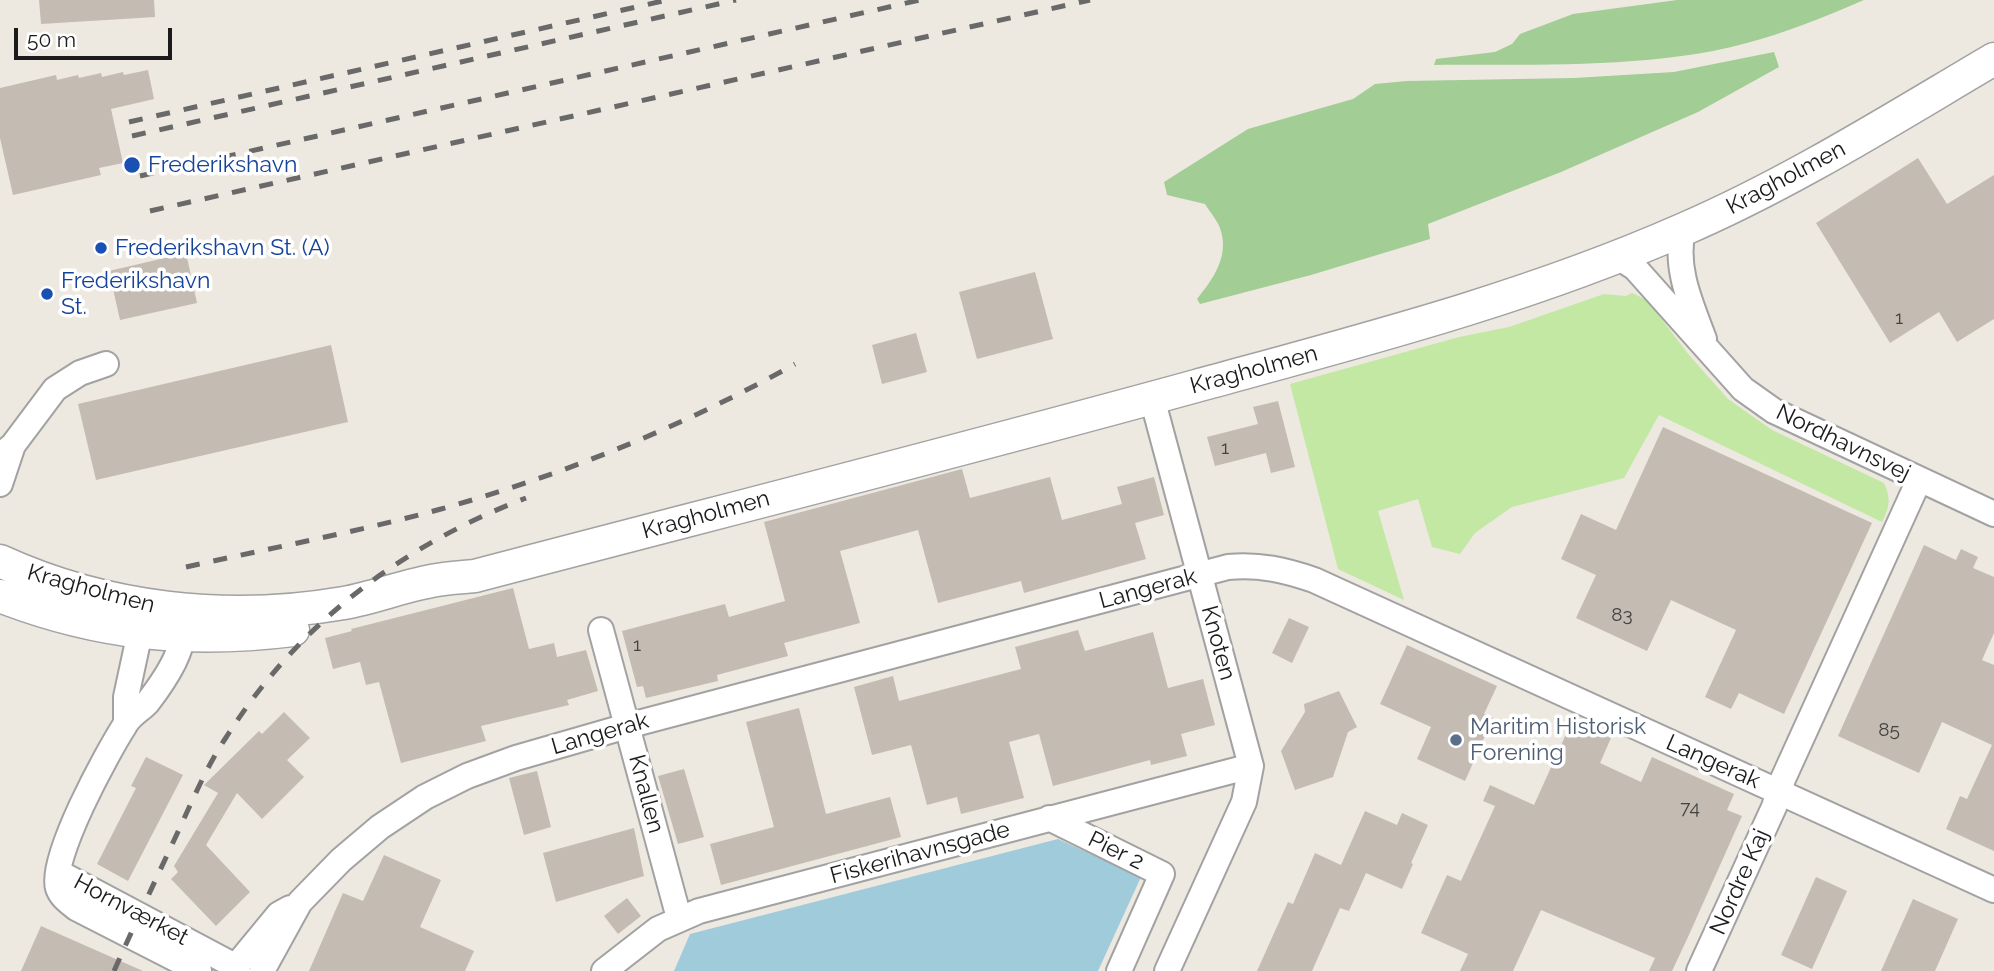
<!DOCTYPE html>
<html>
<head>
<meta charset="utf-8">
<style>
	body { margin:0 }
	#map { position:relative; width:1994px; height:971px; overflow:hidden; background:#ede9e0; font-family:Raleway,sans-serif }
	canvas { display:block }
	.scale { position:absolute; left:14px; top:28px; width:158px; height:32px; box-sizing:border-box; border:4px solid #1b1b1b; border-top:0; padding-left:9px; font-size:21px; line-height:24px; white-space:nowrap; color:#1b1b1b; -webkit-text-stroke:5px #fff; paint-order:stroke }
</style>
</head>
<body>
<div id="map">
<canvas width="1994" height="971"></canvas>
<div class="scale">50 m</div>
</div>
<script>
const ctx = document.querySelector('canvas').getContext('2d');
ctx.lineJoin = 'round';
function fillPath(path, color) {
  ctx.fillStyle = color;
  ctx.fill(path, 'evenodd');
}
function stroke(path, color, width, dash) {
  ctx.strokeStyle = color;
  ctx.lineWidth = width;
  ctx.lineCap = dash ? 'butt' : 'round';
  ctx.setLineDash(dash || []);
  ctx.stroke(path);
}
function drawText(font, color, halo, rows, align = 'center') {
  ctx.font = font + ' Raleway,sans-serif';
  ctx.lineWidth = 7;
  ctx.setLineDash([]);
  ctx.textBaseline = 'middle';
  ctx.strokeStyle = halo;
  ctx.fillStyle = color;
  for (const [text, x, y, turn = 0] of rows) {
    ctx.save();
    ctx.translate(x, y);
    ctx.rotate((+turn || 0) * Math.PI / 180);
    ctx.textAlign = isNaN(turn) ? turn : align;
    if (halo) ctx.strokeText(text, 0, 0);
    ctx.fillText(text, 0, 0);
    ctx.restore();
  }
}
fillPath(new Path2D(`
	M1632 293 1647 300 1689 355 1728 399 1772 430 1884 483C1891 499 1890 506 1882 522L1659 415 1624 478 1512 507 1475 533 1460 554 1432 547 1418 499 1378 511 1404 600 1338 569 1290 384 1459 337 1509 327 1604 294 1626 296Z`), '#c2e8a4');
fillPath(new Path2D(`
	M1677 0H1864C1825 17 1785 33 1743 44 1649 69 1532 64 1434 65L1436 59 1495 52 1512 44 1520 34 1573 14Z
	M1774 52 1779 67 1698 112 1561 172 1428 224 1430 239 1311 275 1200 304 1197 299C1213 279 1230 256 1220 228 1217 220 1210 212 1205 204L1167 195 1164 182 1248 129 1353 99 1375 84 1407 81 1574 78 1674 72Z`), '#a2cd94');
fillPath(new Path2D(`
	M1058 839 1141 877 1098 971H674L690 934Z`), '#9fcbdb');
fillPath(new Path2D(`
	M39 0H154L155 17 41 24Z
	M148 70 154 99 111 109 123 163 99 168 101 175 13 195 0 138V88L56 75 57 80 78 75 79 78 101 73 102 77 123 72 124 75Z
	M1918 158 1947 204 1994 175V319L1957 342 1939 312 1890 343 1816 223Z
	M186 253 197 303 120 320 109 271Z
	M1035 272 1053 339 977 359 959 292Z
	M916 333 927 372 882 384 872 345Z
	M331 345 348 422 96 480 78 404Z
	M1278 401 1295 467 1271 473 1266 453 1215 466 1207 437 1258 424 1253 407Z
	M1663 427 1872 523 1784 714 1739 693 1731 709 1705 697 1736 630 1671 600 1647 651 1576 618 1596 575 1561 559 1581 514 1616 530Z
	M962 469 970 498 1050 477 1062 520 1122 504 1117 487 1154 477 1164 515 1135 523 1146 559 1024 593 1021 581 938 603 918 530 840 551 860 623 784 643 788 656 717 675 718 681 646 698 643 686 637 687 622 631 725 604 729 617 785 601 764 522Z
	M1924 545 1956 560 1961 549 1978 557 1973 568 1994 577V633L1982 660 1994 665V851L1946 829 1960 796 1967 799 1992 745 1942 722 1919 773 1838 736Z
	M513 588 529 649 554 643 557 657 586 650 598 691 567 700 569 705 481 726 486 741 401 763 379 682 366 685 360 662 333 669 325 638 352 631 351 629Z
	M1289 618 1309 627 1292 663 1272 653Z
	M1078 630 1085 651 1153 632 1168 688 1203 679 1215 725 1181 734 1187 756 1151 765 1150 760 1053 786 1039 734 1009 742 1024 798 961 814 957 797 927 805 911 745 872 755 854 687 893 676 899 701 1021 669 1015 647Z
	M1407 645 1497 686 1484 714 1493 718 1465 781 1417 759 1431 727 1380 704Z
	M1339 691 1357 727 1348 732 1333 777 1295 790 1281 751 1305 712 1304 704Z
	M799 708 826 814 890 797 901 837 721 885 710 844 774 827 746 722Z
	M284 712 310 738 287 760 304 777 262 819 237 793 206 845 250 892 216 926 171 879 178 872 174 866 218 793 204 785 259 731 262 734Z
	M1572 721 1611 738 1600 763 1641 782 1652 757 1734 794 1727 810 1742 816 1688 937 1672 971H1649L1655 958 1541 910 1513 971H1460L1468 954 1421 933 1447 875 1461 881 1495 806 1483 801 1490 785 1534 805Z
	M146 757 183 775 128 881 97 864 136 788 131 786Z
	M684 769 704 837 678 844 658 776Z
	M537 771 551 827 524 835 509 778Z
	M1365 811 1397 825 1402 813 1428 825 1411 863 1413 864 1402 889 1366 873 1349 911 1340 908 1312 971H1257L1288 902 1293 904 1315 853 1341 865Z
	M634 828 644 876 556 902 543 853Z
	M384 855 441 880 420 927 474 951 465 971H309L343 893 363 901Z
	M1816 877 1847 891 1812 969 1781 955Z
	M627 898 641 916 618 934 604 916Z
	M1913 899 1958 919 1935 971H1881Z
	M41 926 143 971H21Z`), '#c4bbb3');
const minor = new Path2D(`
	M1683 230C1674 268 1691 304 1704 339
	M1618 257 1635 268 1743 389 1774 411 1994 514
	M1152 398 1251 766 1244 802 1167 971
	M0 456 13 445 55 389 80 373 106 364
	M0 484 13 445
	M601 630 679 918
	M126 722V697L140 632 161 608 182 636C181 657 161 685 148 702 141 710 130 715 125 725 107 753 49 859 58 888 61 897 69 902 76 908L199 971
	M1049 818 1162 874 1119 971
	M58 872 235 966 238 971
	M232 971 279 914 290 908
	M262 971 300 902 341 860 380 827 425 797 467 776 516 758 627 726 1228 567C1259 564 1285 570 1314 580L1994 890
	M604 971 658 929 699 911 1251 766
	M1699 971 1774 807 1783 779 1919 480`);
const tertiary = new Path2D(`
	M0 561C107 610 228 623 344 603 376 597 406 585 437 580 450 578 462 577 475 576 715 513 956 452 1196 386 1360 341 1525 299 1682 230 1791 183 1892 119 1994 59
	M0 596C98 634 188 643 293 630`);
stroke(minor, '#a2a2a2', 28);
stroke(tertiary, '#a2a2a2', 35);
stroke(minor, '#fff', 24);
stroke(tertiary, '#fff', 32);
stroke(new Path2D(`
	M129 122 667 0
	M132 136 736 0
	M140 176 920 0
	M150 211 1090 0
	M186 567C271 548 357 532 441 509 563 475 684 426 795 364
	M114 971C134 926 155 881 176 836 192 802 206 767 227 736 299 623 401 546 526 498`), '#696969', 5, [14, 14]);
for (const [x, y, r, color] of [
	[132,165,9,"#1a4fb4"],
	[101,248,7,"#1a4fb4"],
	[47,294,7,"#1a4fb4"],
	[1456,740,7,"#5c6f8a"]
]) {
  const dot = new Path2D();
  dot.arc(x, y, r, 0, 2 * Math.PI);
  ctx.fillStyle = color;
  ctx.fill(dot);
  stroke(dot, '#fff', 2.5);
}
drawText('19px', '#454341', null, [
	["1",1899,318],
	["1",1225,448],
	["83",1622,615],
	["1",637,645],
	["85",1889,730],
	["74",1690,808]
]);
drawText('23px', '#164399', '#fff', [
	["Frederikshavn",148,165],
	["Frederikshavn St. (A)",115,248],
	["Frederikshavn",61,281],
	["St.",61,307]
], 'left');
drawText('23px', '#1b1b1b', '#fff', [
	["Kragholmen",1786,178,-28],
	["Kragholmen",1254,370,-15],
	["Nordhavnsvej",1843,443,26],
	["Kragholmen",706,515,-15],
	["Kragholmen",91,589,15],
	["Langerak",1148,589,-15],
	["Knoten",1218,643,75],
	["Langerak",600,734,-16],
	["Langerak",1713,762,24],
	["Knallen",646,794,75],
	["Pier 2",1116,851,26],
	["Fiskerihavnsgade",920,853,-15],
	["Nordre Kaj",1740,882,-66],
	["Hornværket",131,910,28]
]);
drawText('23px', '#4e5e75', '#fff', [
	["Maritim Historisk",1470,727],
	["Forening",1470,753]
], 'left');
</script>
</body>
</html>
